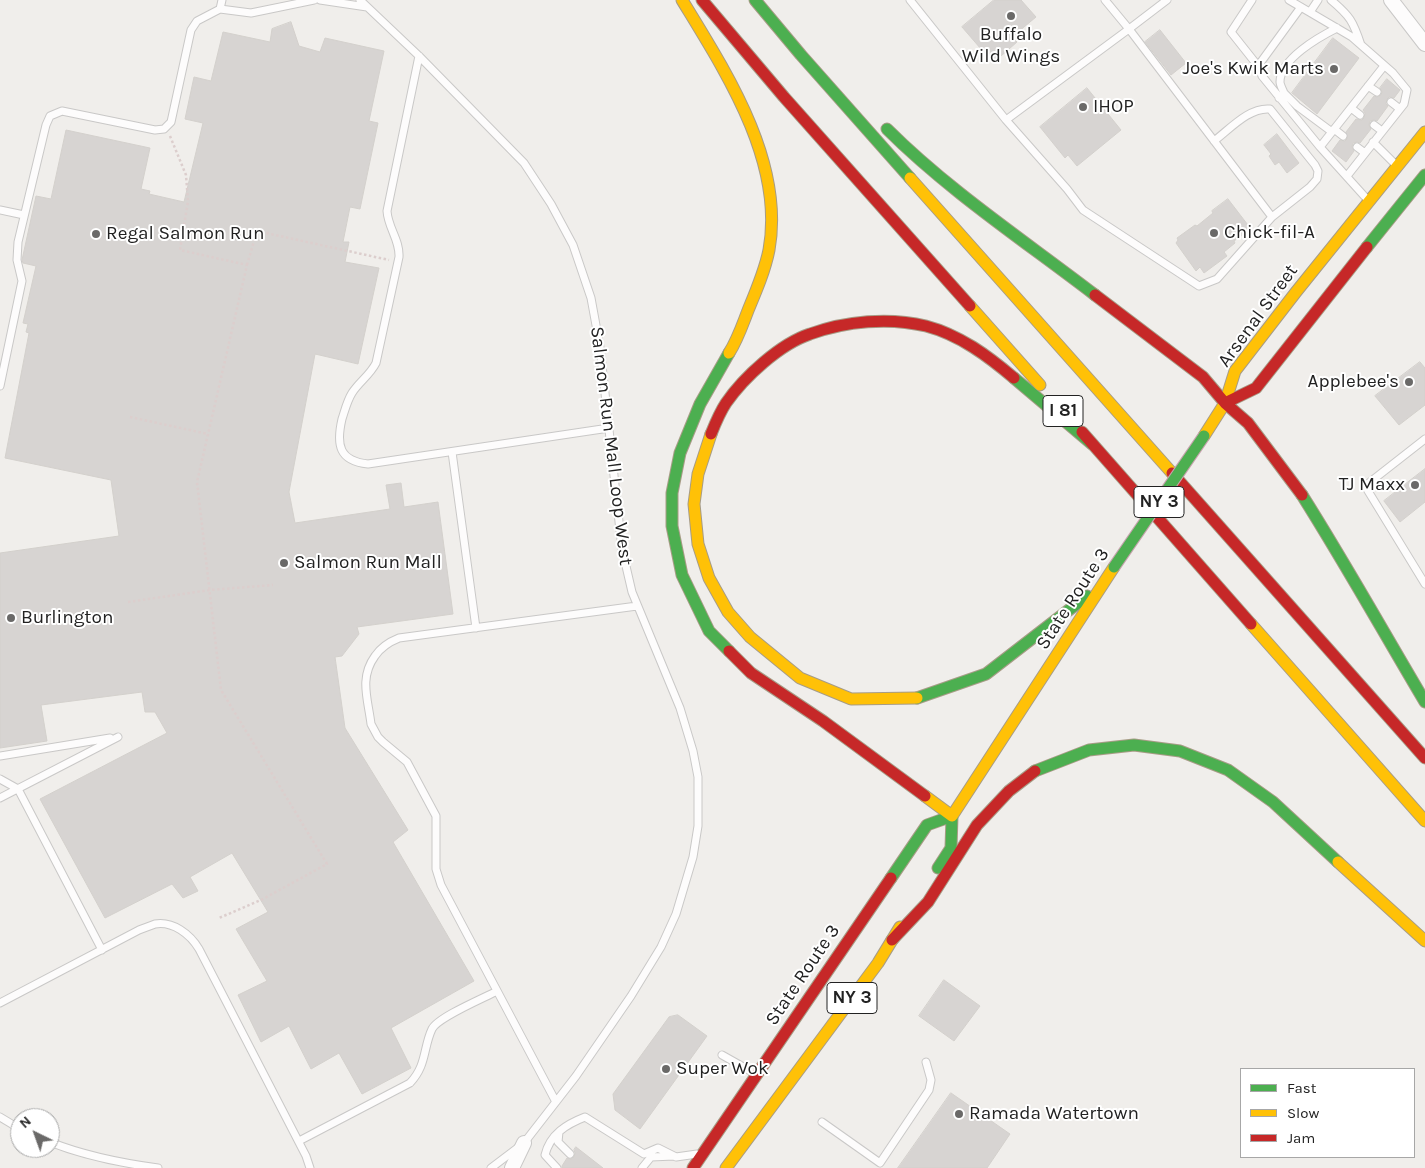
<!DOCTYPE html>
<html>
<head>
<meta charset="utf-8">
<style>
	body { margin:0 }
	#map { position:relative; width:1425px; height:1168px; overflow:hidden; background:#f0eeeb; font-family:Karla,sans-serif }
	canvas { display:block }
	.legend { position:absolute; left:1240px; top:1068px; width:175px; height:90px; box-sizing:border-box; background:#fff; border:1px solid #a7a7a7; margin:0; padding:6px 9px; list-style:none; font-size:15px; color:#222 }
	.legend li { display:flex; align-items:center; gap:10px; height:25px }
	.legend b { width:25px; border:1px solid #a7a7a7 }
	.north { position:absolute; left:10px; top:1108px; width:50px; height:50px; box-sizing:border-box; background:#fff; border:1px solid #a7a7a7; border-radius:50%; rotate:318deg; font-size:14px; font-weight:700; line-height:20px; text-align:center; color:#222 }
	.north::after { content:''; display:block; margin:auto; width:18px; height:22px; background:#6a6968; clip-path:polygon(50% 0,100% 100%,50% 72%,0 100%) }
</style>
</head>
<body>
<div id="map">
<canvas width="1425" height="1168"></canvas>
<ul class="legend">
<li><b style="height:6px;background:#4caf50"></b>Fast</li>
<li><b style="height:6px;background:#ffc107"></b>Slow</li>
<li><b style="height:6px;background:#c62828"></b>Jam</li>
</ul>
<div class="north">N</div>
</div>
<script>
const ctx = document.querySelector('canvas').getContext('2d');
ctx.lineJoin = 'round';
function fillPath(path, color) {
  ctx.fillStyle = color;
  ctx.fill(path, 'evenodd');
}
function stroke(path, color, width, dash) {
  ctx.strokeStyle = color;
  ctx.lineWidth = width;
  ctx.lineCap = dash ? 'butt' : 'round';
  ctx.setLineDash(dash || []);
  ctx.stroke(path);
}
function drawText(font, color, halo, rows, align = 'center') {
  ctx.font = font + ' Karla,sans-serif';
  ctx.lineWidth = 4;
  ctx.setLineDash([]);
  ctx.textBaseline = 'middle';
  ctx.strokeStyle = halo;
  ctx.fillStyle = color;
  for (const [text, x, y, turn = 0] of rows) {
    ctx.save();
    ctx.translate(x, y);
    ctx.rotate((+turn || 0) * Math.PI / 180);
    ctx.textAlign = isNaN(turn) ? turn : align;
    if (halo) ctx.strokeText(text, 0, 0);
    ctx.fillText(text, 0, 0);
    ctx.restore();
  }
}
const building = new Path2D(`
	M994 0H1021L1036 17 1012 37 1017 42 993 63 962 27Z
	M291 22 299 46 320 52 325 38 384 51 369 121 378 123 360 209 350 207 343 242H349L345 262 379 268 358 364 315 354 289 492 295 523 390 509 386 485 401 483 404 507 438 502 453 614 357 627 359 634 342 656 335 657 345 728 408 830 393 842 474 981 391 1028 411 1068 362 1094 339 1053 311 1069 289 1026 261 1042 238 995 267 981 236 929 268 912 232 853 190 877 198 891 183 898 172 884 105 918 40 799 167 733 155 712H145L142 692 41 705 47 741 0 748V553L119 536 111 480 5 458 29 333 26 332 28 324 23 323 36 266 23 263 22 260 36 196 51 199 66 130 150 148 141 189 150 191 149 194 184 202 203 123 185 119 194 77 211 81 223 32 270 42 272 29Z
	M1160 30 1186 63 1171 75 1145 42Z
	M1333 38 1359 58 1317 114 1292 93Z
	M1387 79 1400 90 1394 98 1389 97 1387 99 1386 104 1388 106 1377 121 1374 120 1370 121 1369 125 1371 129 1360 143 1357 142 1353 143 1352 147 1354 151 1346 162 1332 151 1340 140 1345 141 1347 139 1346 132 1356 119 1362 120 1364 118 1365 113 1363 110 1374 96 1377 97 1381 95 1382 92 1380 88Z
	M1087 88 1121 130 1077 166 1068 155 1065 158 1040 127Z
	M1277 134 1299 163 1287 173 1279 162 1275 165 1269 156 1271 154 1264 145Z
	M1228 199 1251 229 1234 241 1235 243 1224 252 1227 256 1204 273 1200 267 1196 271 1176 243 1178 240 1177 238 1195 225 1197 226 1213 213 1212 211Z
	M1420 362 1425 368V405L1399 425 1375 396Z
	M1425 469V502L1400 522 1384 501Z
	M944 980 980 1006 954 1041 919 1016Z
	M678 1015 707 1036 640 1129 615 1110 613 1094 669 1017Z
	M951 1093 1010 1134 987 1168H898Z
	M576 1147 603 1168H562V1166L567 1158 571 1159 574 1157 575 1153 574 1150Z`);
fillPath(building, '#d7d4d2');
stroke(building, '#d3d0cc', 1);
const lane = new Path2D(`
	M320 0 367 7
	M360 0 419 56 524 163 551 204 573 245 591 298 600 347 622 549 632 592 680 708 693 751 698 777V826L693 857 676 914 661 947 631 996 576 1076 524 1143 491 1168
	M910 0 1006 120 1067 189 1083 210 1199 286 1217 279 1272 217 1129 29 1006 120
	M1105 0 1129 29 1167 0
	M1252 0 1231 32 1258 66 1301 7
	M1289 0 1352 37 1393 73 1407 90 1404 104 1347 176
	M1331 0C1350 16 1353 21 1361 45
	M220 9 222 0
	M1310 12 1318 0
	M419 56 387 211C388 228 400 240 399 257L376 363C370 375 359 382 352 393 347 401 345 410 342 419 336 445 339 461 368 464L609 428
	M1258 66 1262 76 1320 147
	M1368 86 1377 92
	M1284 93 1297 106 1332 132
	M1279 98 1284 93C1283 90 1280 85 1280 82 1280 59 1319 37 1337 28
	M1391 102 1400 109
	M1351 108 1360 115
	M1374 125 1382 131
	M1334 129 1343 136
	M1214 141C1230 129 1249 107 1270 109L1315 165 1318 171 1317 179 1310 187 1272 217
	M1373 142 1394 163
	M1357 147 1365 153
	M1366 198 1320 147 1384 66
	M0 210 24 215
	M0 386 22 281 17 260 18 242 46 125 50 116 62 111 155 130 164 129 171 122 191 30 197 21 220 9 251 13 314 0
	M1425 439 1365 486 1425 584
	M452 452 476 628
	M0 756 110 738
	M0 779 18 789 102 950
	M0 798 118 737
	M0 1003 139 930C144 928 150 926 155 924 173 921 190 934 199 949L306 1156 310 1168
	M722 1055 754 1073
	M556 1102 441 885 436 869V816L407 762 383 742 378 737 371 724C368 699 359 678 375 656 381 647 389 642 399 638L637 606
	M0 1117 20 1129
	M822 1122 880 1163 929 1090 931 1080 926 1062
	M559 1132 558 1142 570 1154
	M299 1141 410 1083C427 1065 423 1048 432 1029 438 1017 484 998 497 991
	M50 1142C85 1156 121 1163 158 1168
	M557 1168 545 1155C550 1134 567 1124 585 1117L644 1154 658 1148 676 1157 697 1154
	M642 1168 651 1157 674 1156`);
const street = new Path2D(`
	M1391 0 1425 44
	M512 1168 524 1143`);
const fast = new Path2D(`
	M755 0 801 55 910 178
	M887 129C948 190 1026 242 1095 295
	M1367 247 1425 175
	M1014 378 1092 444
	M1302 495C1345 563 1384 633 1425 702
	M729 651 709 631 682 575 672 526V493L680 453 700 404 729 353
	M917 698 986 674 1087 596
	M1035 771 1089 750 1134 745 1180 751 1228 770 1273 802 1338 862
	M891 878 927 825 952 816 951 848 938 868`);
const slow = new Path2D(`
	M682 0C726 72 785 162 769 250 765 270 757 289 749 308 743 323 738 339 729 353
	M910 178 1172 473
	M970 306 1040 385
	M711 434 698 474 694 504 698 544 709 578 728 612 750 637 800 678 851 699 917 698
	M1204 436 1225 403 1235 371 1296 292 1425 132
	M1251 624 1425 821
	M925 796 952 816 1114 567
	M1338 862 1425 941
	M726 1168 878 963 900 927`);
const jam = new Path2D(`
	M702 0 784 97 970 306
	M1095 295 1203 377 1225 403 1248 423 1302 495
	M1225 403 1256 388 1367 247
	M1082 432 1251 624
	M711 434C715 424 720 412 726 403 744 377 780 344 810 334 846 321 889 317 926 326 960 335 988 356 1014 378
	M1172 473 1425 758
	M729 651 751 673 823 721 925 796
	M892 940 928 902 977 825 1009 791 1035 771
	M693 1168 891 878`);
stroke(lane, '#c9c8c7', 9);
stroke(street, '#c9c8c7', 16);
stroke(fast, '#a79c86', 13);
stroke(slow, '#a79c86', 13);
stroke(jam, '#a79c86', 13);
stroke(new Path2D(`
	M170 136 186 175 188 201 180 250 247 265 197 482 221 690 327 864 261 900 219 918
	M247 265 257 231 389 260
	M130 417 208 434
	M128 602 210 590 273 585`), '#dccecd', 2.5, [2.5, 2.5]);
stroke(lane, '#fdfcfc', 7);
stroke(street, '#fdfcfc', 14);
stroke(fast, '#4caf50', 11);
stroke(slow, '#ffc107', 11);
stroke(jam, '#c62828', 11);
const fastBridge = new Path2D(`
	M1114 567 1204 436`);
stroke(fastBridge, '#c5a2ac', 13, []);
stroke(fastBridge, '#4caf50', 11);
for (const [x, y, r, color] of [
	[1011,16,5,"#6a6968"],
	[1334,69,5,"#6a6968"],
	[1083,107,5,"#6a6968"],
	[1214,233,5,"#6a6968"],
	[96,234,5,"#6a6968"],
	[1409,382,5,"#6a6968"],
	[1415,485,5,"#6a6968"],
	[284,563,5,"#6a6968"],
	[11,618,5,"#6a6968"],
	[666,1069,5,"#6a6968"],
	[959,1114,5,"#6a6968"]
]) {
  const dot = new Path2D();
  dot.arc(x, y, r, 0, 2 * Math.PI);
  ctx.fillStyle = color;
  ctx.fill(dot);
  stroke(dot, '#fff', 2);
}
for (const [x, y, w] of [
	[1063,411,40],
	[1159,502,50],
	[852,998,50]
]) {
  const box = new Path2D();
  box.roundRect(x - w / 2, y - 15.5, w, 31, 4);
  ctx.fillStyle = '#fff';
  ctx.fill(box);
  stroke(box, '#222', 1);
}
drawText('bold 18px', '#222', null, [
	["I 81",1063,411],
	["NY 3",1159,502],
	["NY 3",852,998]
]);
drawText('19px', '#222', '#fff', [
	["Buffalo",1011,35,"center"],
	["Wild Wings",1011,57,"center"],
	["Joe's Kwik Marts",1324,69,"right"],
	["IHOP",1093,107],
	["Chick-fil-A",1224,233],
	["Regal Salmon Run",106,234],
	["Applebee's",1399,382,"right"],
	["TJ Maxx",1405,485,"right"],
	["Salmon Run Mall",294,563],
	["Burlington",21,618],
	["Super Wok",676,1069],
	["Ramada Watertown",969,1114]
], 'left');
drawText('19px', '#222', '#fff', [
	["Arsenal Street",1258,316,-54],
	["Salmon Run Mall Loop West",611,446,83],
	["State Route 3",1073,599,-57],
	["State Route 3",803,975,-56]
]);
</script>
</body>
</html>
